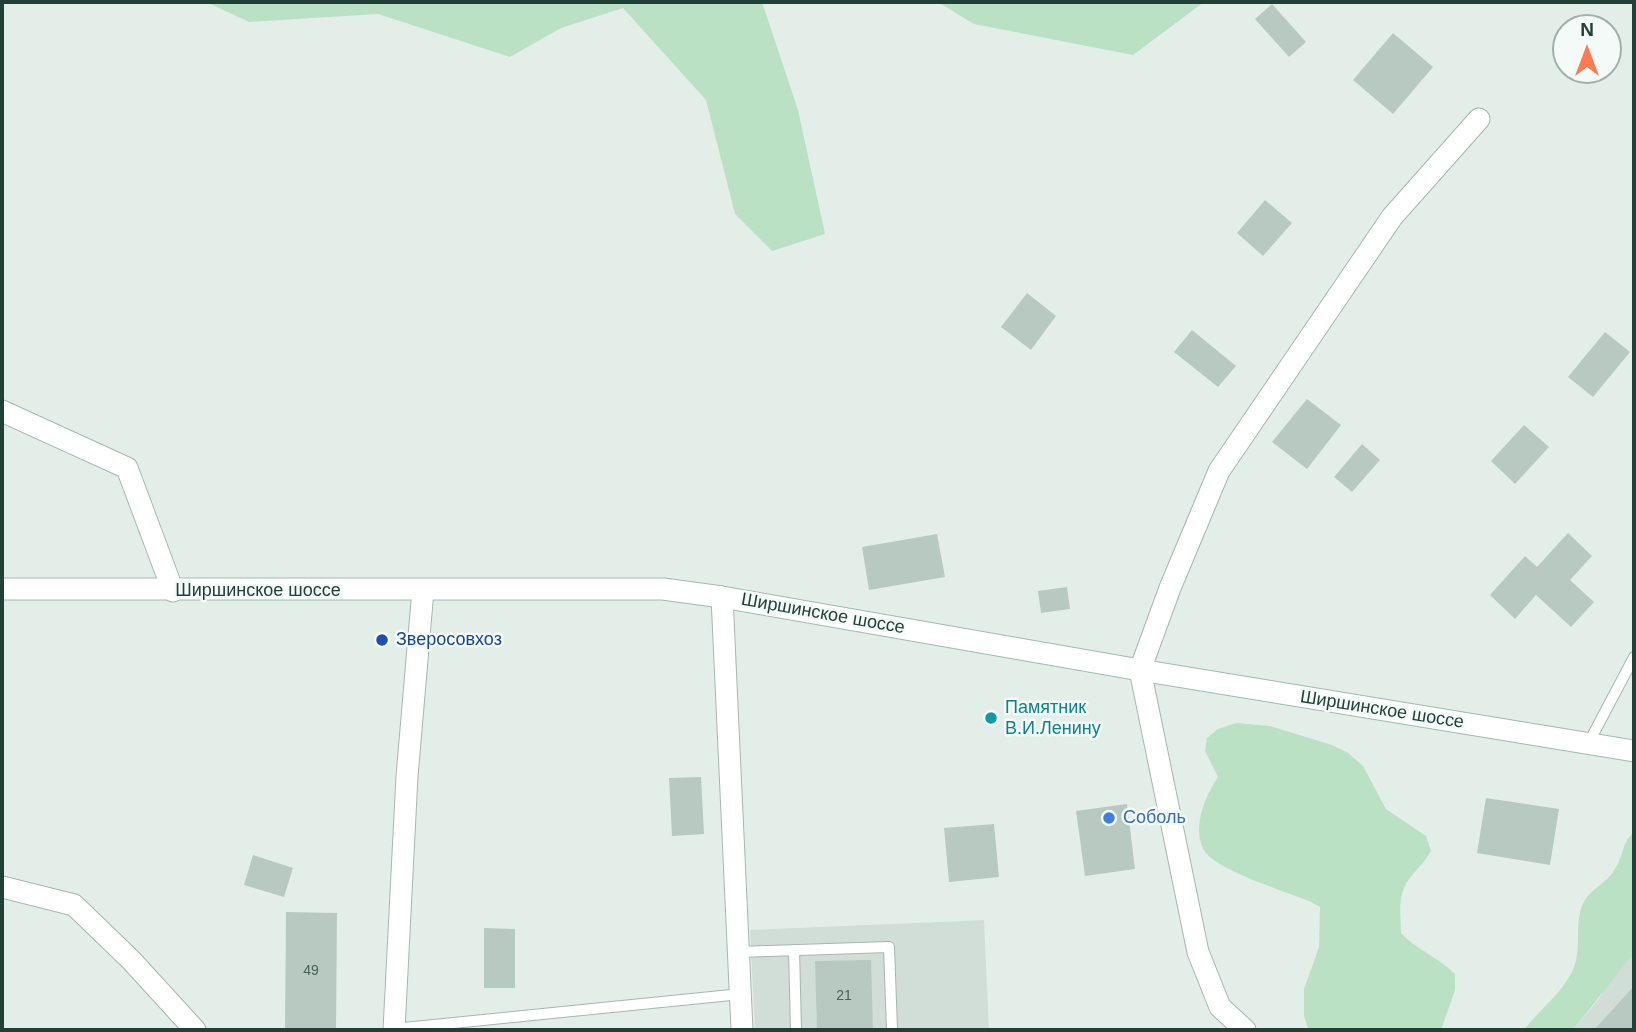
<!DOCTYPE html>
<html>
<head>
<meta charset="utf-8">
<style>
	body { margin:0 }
	#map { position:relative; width:1636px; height:1032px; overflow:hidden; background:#e3eee9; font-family:Arial,sans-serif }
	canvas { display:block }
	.frame { position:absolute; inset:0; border:4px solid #214138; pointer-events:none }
	.north { position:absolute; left:1552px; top:14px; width:70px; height:70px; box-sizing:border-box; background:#f4faf7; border:2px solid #a0b0ab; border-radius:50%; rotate:0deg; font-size:19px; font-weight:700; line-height:28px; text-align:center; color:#214138 }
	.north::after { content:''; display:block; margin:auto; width:24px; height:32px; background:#fd7a52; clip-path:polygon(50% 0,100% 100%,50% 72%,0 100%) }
</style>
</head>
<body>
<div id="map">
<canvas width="1636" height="1032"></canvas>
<div class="frame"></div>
<div class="north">N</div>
</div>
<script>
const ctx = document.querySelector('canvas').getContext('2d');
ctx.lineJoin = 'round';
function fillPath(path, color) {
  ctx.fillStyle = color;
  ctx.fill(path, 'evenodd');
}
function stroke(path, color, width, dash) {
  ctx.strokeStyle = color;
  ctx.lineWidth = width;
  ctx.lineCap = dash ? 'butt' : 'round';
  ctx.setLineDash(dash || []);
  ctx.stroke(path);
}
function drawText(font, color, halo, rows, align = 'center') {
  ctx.font = font + ' Arial,sans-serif';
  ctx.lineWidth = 5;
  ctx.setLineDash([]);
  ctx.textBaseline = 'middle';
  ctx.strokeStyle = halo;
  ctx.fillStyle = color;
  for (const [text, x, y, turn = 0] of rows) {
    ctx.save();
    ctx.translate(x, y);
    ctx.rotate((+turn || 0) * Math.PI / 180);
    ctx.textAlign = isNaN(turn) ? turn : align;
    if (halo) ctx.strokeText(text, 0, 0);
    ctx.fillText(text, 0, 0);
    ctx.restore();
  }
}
fillPath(new Path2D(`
	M984 920 989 1030H755L750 930Z
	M1634 953V1030H1573L1599 999 1606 986Z`), '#d1ded8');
fillPath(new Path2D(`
	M206 2H762L798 110 825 234 772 251 735 214 706 100 623 8 561 28 510 57 378 14 249 22Z
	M938 2H1204L1133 55 974 24Z
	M1236 723 1270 726 1332 745 1348 753 1363 766 1386 809 1426 836 1431 851C1424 865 1408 876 1404 888 1398 901 1401 919 1401 933 1417 950 1438 957 1455 974V990L1441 1030 1308 1029 1304 1016V989L1319 947 1320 907 1309 901C1286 892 1220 871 1206 853 1190 831 1205 796 1218 777L1205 751 1207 738 1218 729Z
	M1634 832V953L1573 1030H1524C1539 1010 1560 995 1572 972 1583 949 1574 931 1581 909 1587 889 1606 885 1615 869 1623 857 1622 842 1634 832Z`), '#bae1c4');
fillPath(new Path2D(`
	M1272 4 1306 42 1289 57 1255 19Z
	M1393 33 1433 67 1393 114 1353 80Z
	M1265 200 1292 223 1263 256 1237 233Z
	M1027 293 1056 316 1031 350 1001 327Z
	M1192 330 1236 366 1218 387 1174 352Z
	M1605 332 1630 352 1593 397 1568 377Z
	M1307 399 1341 425 1307 469 1272 442Z
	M1524 425 1549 447 1515 484 1491 461Z
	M1362 444 1380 460 1352 492 1334 477Z
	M1568 533 1592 556 1570 580 1594 602 1571 627 1536 595 1515 619 1490 595 1525 556 1537 567Z
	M937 534 945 577 869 590 862 547Z
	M1067 587 1070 609 1041 613 1038 591Z
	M701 777 704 834 672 836 669 778Z
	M1486 798 1559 809 1550 865 1477 853Z
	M1127 804 1135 869 1085 876 1076 811Z
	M994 824 999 877 949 882 944 828Z
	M253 855 293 868 284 897 244 885Z
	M286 912 337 913 336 1030H285Z
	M484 928 515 929V988H484Z
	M871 960 873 1030H817L815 961Z
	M1634 986V1030H1594Z`), '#b8c9c2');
const lane = new Path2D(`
	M1588 744 1634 657
	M794 950 796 1030
	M738 952 889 947 892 1030
	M394 1029 741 994`);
const street = new Path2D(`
	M2 411 127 468 173 591
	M722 597 742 1030
	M2 887 74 905 131 960 195 1030
	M394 1030 407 776 423 590
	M1245 1030 1220 1007 1198 952 1140 670 1170 588 1219 471 1392 217 1479 119`);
const secondary = new Path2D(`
	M2 589H663L722 597 1140 670 1634 751`);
stroke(lane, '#a5b7b0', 12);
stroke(street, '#a5b7b0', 23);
stroke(secondary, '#a0bbb1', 23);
stroke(lane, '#fff', 10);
stroke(street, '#fff', 21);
stroke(secondary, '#fff', 21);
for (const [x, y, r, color] of [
	[382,640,7,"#1a4fb4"],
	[991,718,7,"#0f9aa8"],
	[1109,818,7,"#3f7fe0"]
]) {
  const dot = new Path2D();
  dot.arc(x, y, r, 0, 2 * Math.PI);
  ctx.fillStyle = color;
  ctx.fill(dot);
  stroke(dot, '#f4faf7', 2.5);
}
drawText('14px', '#47635a', null, [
	["49",311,971],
	["21",844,996]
]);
drawText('18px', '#214138', '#f4faf7', [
	["Ширшинское шоссе",258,591],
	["Ширшинское шоссе",823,614,10],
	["Ширшинское шоссе",1382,710,9]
]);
drawText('18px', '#164399', '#f4faf7', [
	["Зверосовхоз",396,640]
], 'left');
drawText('18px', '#0d838f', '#f4faf7', [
	["Памятник",1005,708],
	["В.И.Ленину",1005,729]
], 'left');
drawText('18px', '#366cbe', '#f4faf7', [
	["Соболь",1123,818]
], 'left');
</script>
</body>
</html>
